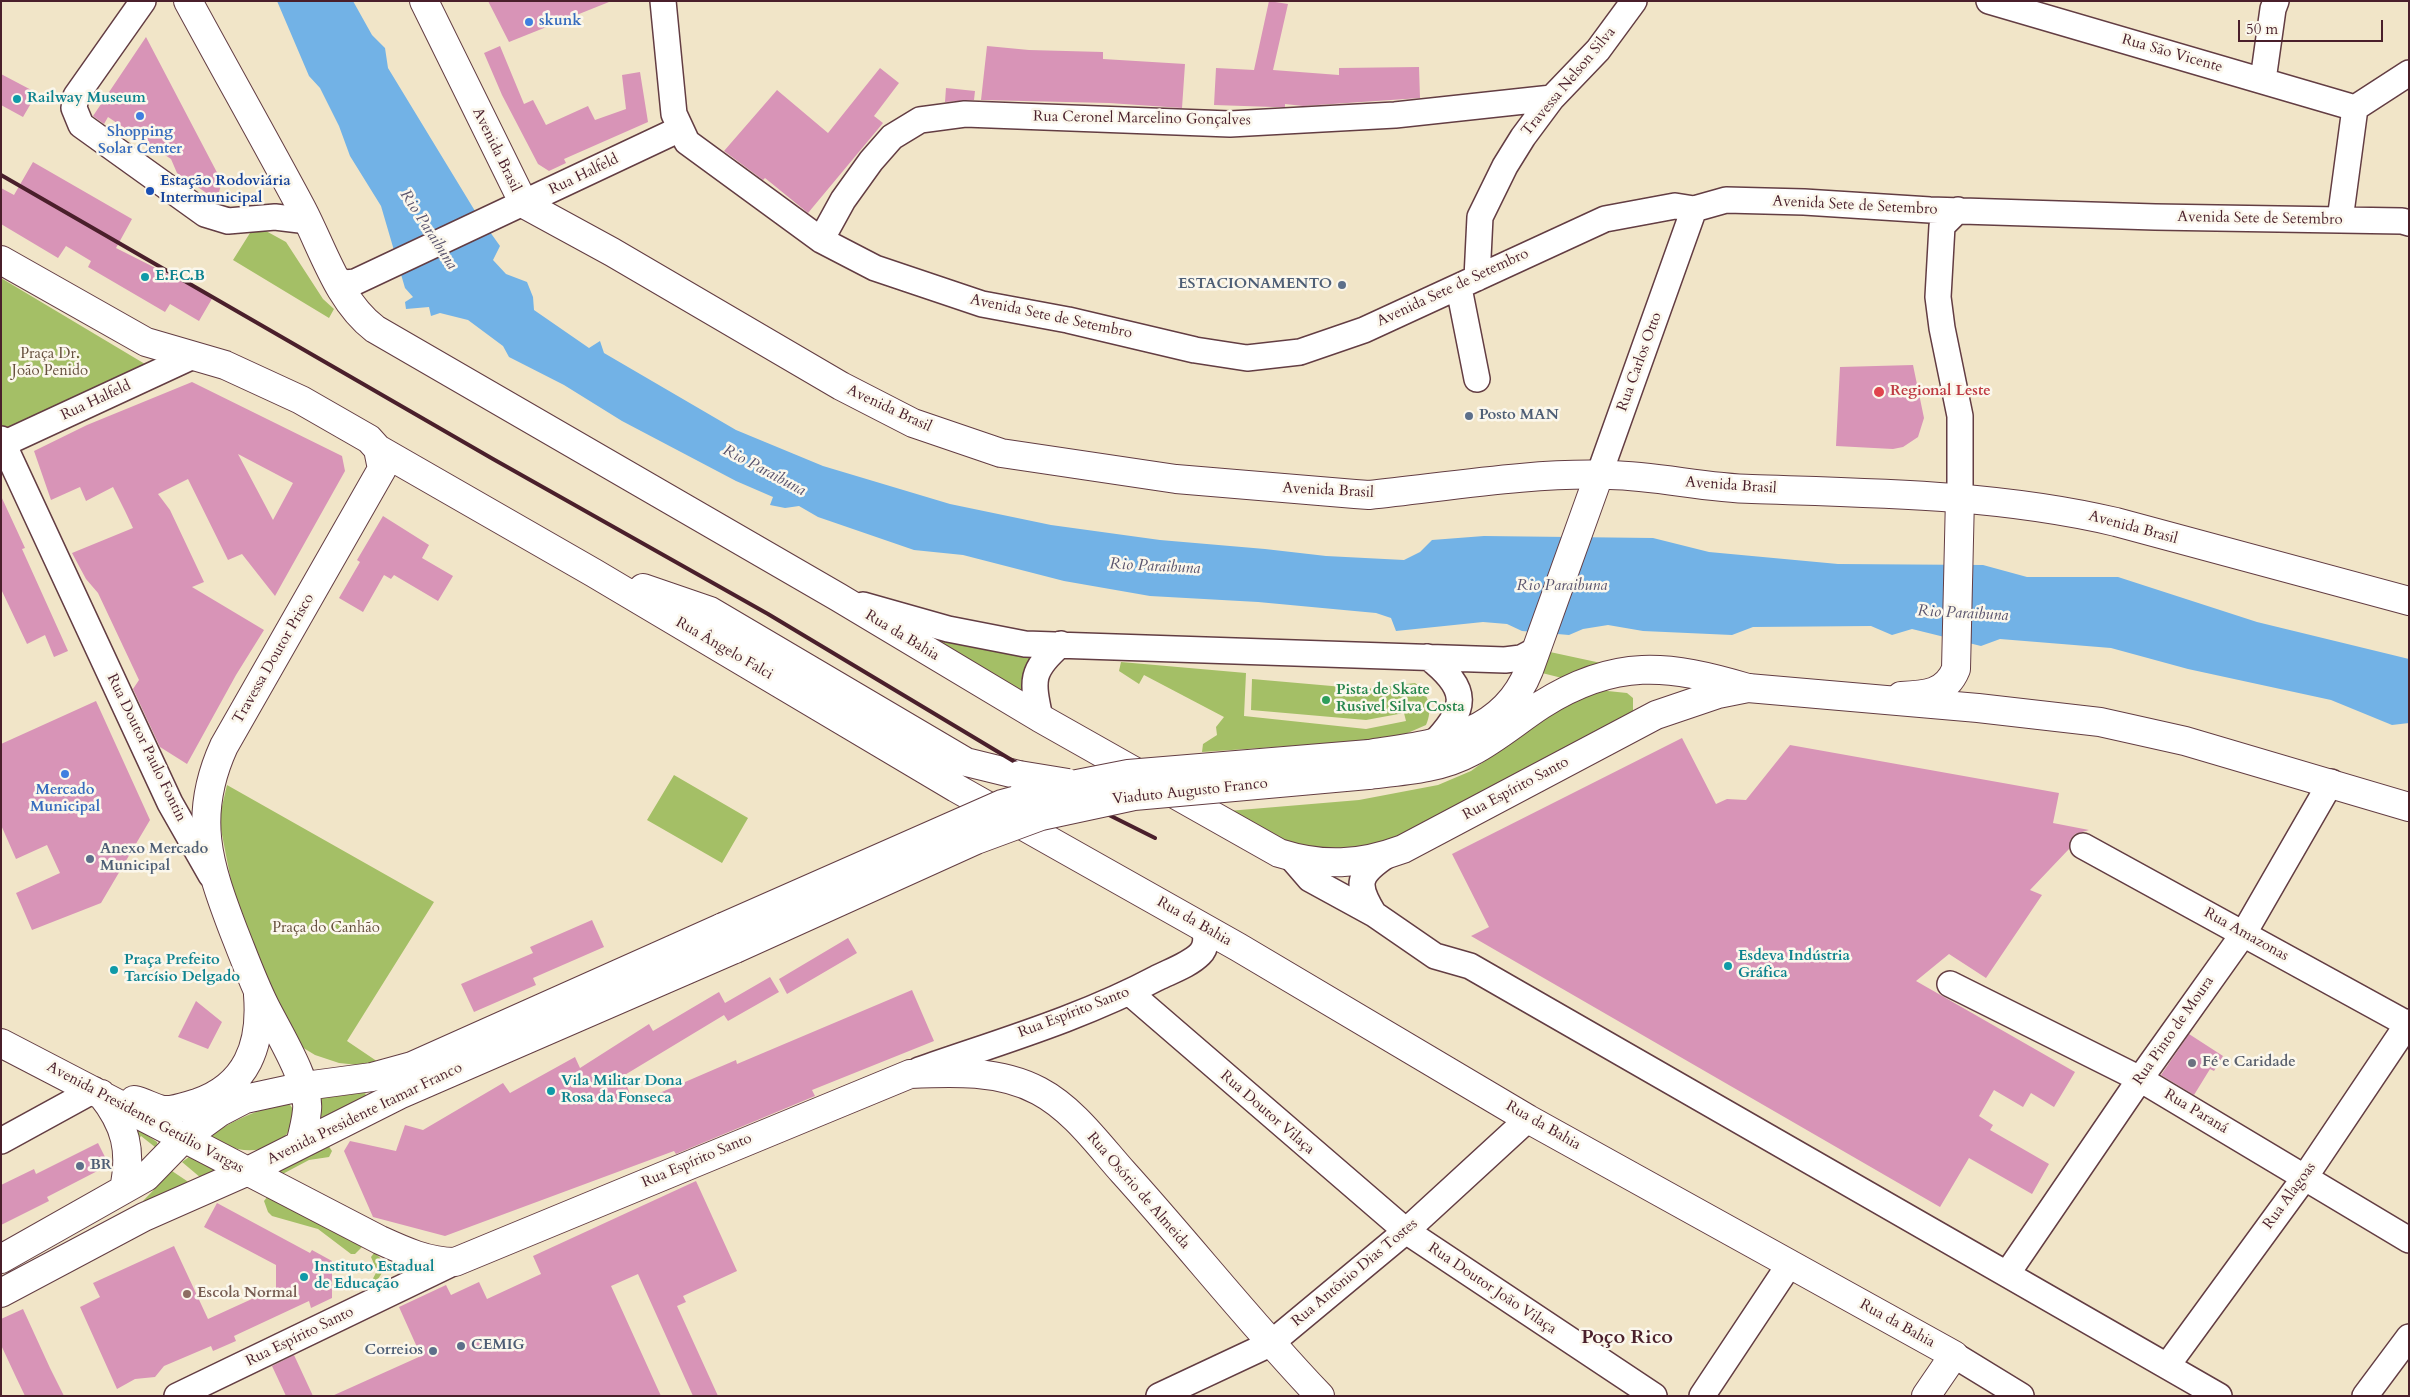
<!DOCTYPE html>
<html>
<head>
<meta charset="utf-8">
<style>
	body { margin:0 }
	#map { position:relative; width:2410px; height:1397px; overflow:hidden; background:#f1e5c8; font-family:Cardo,serif }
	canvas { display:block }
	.frame { position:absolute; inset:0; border:2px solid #4a1f2b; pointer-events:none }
	.scale { position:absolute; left:2238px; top:20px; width:145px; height:22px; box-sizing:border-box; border:2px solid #4a1f2b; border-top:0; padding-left:6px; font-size:15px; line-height:18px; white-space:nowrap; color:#4a1f2b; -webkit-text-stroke:4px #fbf7ec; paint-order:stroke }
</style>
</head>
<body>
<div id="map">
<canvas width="2410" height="1397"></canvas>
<div class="frame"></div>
<div class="scale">50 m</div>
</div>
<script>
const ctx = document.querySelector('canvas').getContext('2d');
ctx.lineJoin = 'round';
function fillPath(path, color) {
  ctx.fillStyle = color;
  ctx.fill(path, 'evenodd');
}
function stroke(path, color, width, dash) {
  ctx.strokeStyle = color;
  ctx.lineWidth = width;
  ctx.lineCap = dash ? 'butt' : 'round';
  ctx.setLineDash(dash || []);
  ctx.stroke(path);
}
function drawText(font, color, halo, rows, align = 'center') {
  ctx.font = font + ' Cardo,serif';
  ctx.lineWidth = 5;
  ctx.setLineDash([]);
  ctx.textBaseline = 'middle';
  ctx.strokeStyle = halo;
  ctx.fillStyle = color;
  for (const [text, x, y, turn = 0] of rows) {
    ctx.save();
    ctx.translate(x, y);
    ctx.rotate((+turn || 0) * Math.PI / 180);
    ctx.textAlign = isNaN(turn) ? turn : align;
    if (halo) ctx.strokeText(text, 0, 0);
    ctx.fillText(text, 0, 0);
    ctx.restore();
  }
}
fillPath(new Path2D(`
	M255 225 286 242 323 299 334 309 329 318 233 260Z
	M1 278 155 370 7 437 1 425Z
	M920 635 1032 657 1025 670 1027 699Z
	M1550 652 1601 663 1566 679 1542 673Z
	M1121 662 1246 673 1244 716 1366 729 1406 721 1404 713 1366 720 1251 710 1252 679 1366 689 1415 683C1429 693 1433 710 1426 725L1403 735 1364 741 1202 752 1203 744 1217 735 1216 727 1224 717 1144 675 1139 684 1119 671Z
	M1598 690 1627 693 1633 698V712L1386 845C1321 864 1283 842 1228 811L1359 800 1438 785 1471 771 1558 708Z
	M674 775 748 818 722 863 647 820Z
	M227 785 434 902 347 1041 387 1068 339 1063 315 1055 297 1044 263 981 232 886 219 819Z
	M365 1091 366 1097 320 1118 314 1117 321 1095Z
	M288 1102 295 1112C294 1118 292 1126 289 1131 276 1150 248 1155 229 1146 223 1144 216 1142 212 1137L214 1133C238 1118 260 1109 288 1102Z
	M132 1125 157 1142V1144L155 1147 141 1136 138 1140Z
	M328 1145 332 1151 329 1157 309 1160 277 1177 269 1172Z
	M189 1157 213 1168 214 1171 201 1178 182 1162Z
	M172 1171 190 1183 144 1203 143 1201Z
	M268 1196 363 1246 355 1254H351L318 1229 272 1216 268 1212 264 1201Z
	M374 1253C390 1262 383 1277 371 1285L370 1284 377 1271 371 1257Z`), '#a4bf66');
fillPath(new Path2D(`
	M277 1H353L372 35 385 48 388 68 475 211 500 246 493 260 506 274 527 282 533 297 534 310 589 348 600 341 604 353 736 430 823 466 950 504 1051 525 1160 540 1265 549 1326 556 1404 560 1420 552 1432 540 1484 536 1653 538 1709 552 1838 564 1983 565 2027 577H2118L2257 622 2409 659V723L2392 725 2331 700 2188 669 2111 648 2000 639 1981 646 1912 629 1892 635 1871 626 1753 627 1732 635 1643 631 1608 625 1583 629 1569 635 1522 631 1507 624 1483 622 1396 631 1391 618 1376 613 1258 602 1150 596 1064 581 963 555 914 550 818 517 799 506 785 508 770 505 773 497 736 481 622 421 564 385 509 357 503 346 468 320 440 313 431 316 429 307 406 309 405 302 413 297 405 288 381 206 350 156 339 126 320 88 309 76Z`), '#72b2e6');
fillPath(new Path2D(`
	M488 1H609V2L509 42Z
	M1269 1 1288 4 1273 70 1339 75V68L1419 67 1420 98 1303 106 1285 104V107H1274L1214 105 1216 68 1254 70Z
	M146 37 222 182 219 192 208 194 177 173 171 159 108 117 104 124 93 116Z
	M500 46 524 104 533 100 546 125 588 106 595 120 626 109 622 75 640 72 648 122 564 159 566 163 549 171 538 164 502 95 484 53Z
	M987 46 1029 50 1103 52V59L1185 64 1182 108 1109 103 981 100Z
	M880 68 899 83 874 116 883 123 808 213 765 178 763 180 724 151 777 90 828 133Z
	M1 74 37 93 23 117 1 105Z
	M946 88 975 91 974 100 945 102Z
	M33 162 132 219 116 248 213 297 199 321 170 304 165 312 88 267 91 261 66 246 58 258 1 224V188L14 195Z
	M1913 365 1924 418 1918 437 1903 447 1893 449 1836 446 1840 367Z
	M192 382 342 456 345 471 275 596 242 554 228 560 188 479 158 494 170 510 204 582 192 587 264 630 236 675 187 764 160 747 133 689 139 680 98 593 86 579 72 553 133 528 125 511 113 487 86 501 80 487 51 500 34 451 87 425ZM238 454 293 483 273 520Z
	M1 496 25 548 22 549 68 651 54 657 45 635 27 644 1 589Z
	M383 516 429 545 422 558 453 576 438 601 394 575 391 579 384 575 363 612 339 598 360 562 357 560Z
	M96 701 150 820 101 903 32 930 16 893 60 873 47 845 16 859 1 825V744Z
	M1682 738 1716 804 1727 799 1746 800 1790 745 2059 793 2053 823 2089 830 2075 834 2070 840 2069 849 2030 890 2042 895 1986 978 1949 954 1916 981 2075 1072 2054 1107 2031 1093 2023 1107 1994 1090 1979 1116 1993 1125 1990 1130 2049 1164 2032 1194 1969 1158 1940 1207 1471 936 1489 927 1452 854Z
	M592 920 604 947 533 978 536 985 474 1012 461 984 533 953 530 947Z
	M848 938 857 953 787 994 779 979Z
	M770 977 779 992 728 1021 724 1015 623 1076 634 1104 736 1060 737 1064 912 990 934 1041 812 1090 815 1096 676 1154 674 1151 445 1236 373 1217 344 1151 350 1141 396 1151 405 1125 423 1130 503 1083 510 1093 575 1057 580 1068 649 1024 653 1031 719 992 725 1003Z
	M196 1001 222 1022 208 1049 178 1037Z
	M2189 1034 2223 1056 2214 1071 2210 1069 2194 1095 2161 1075Z
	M98 1143 109 1165 47 1197 49 1201 1 1225V1185L34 1169 36 1174Z
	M696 1181 737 1271 683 1296 686 1302 677 1306 718 1396H693L638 1274 611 1286 661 1396H332L421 1356 399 1307 446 1285 451 1295 479 1282 487 1299 541 1274 533 1256Z
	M217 1203 310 1253 312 1250 332 1261V1298L311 1308 309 1301 234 1336 236 1341 213 1351 211 1346 164 1366 155 1377 135 1379 117 1389 80 1307 100 1297 93 1283 174 1246 208 1319 276 1288V1265L204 1227Z
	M23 1309 50 1368 64 1396H25L15 1375 1 1345V1319Z
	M294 1355 313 1396H286L272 1366Z`), '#d894b7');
const minor = new Path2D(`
	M143 1 76 96 74 108 81 125 205 214 228 221 275 217 308 221
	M663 1 674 114 687 142 821 240 875 268 982 304 1068 320 1195 350 1247 358 1300 352 1364 330 1605 219 1675 206 1694 209 1726 200 1804 202 1930 210 2155 217 2402 221 2409 223
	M1989 1 2355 108
	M2263 80 2273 9 2276 1
	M1958 210 1942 226 1938 297 1942 328 1960 416V497
	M2340 220 2355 108 2409 73
	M821 240 843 200 871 161 892 137 920 120 965 114 1230 124 1395 115 1552 98
	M1477 278 1480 217 1505 166 1523 137 1552 98 1598 50 1634 1
	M338 280 346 283 355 282 680 129
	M1459 288 1477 379
	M1 439 170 803 211 875
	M1 445 191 357
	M1599 475 1694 209
	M863 605 948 629 1025 644 1505 660 1521 658 1536 650
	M1428 657C1470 690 1468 708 1432 745
	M1040 718C1032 680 1030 671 1061 644
	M2083 846 2409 1025
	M1291 857 1310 879 1374 914 1435 956 1470 966 2219 1396
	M1374 914C1355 883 1358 875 1387 855
	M1950 984 2140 1079 2409 1240
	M1130 993 1406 1231 1654 1396
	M919 1070C999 1042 1082 1018 1157 978 1171 971 1189 965 1200 954 1207 947 1206 938 1205 929
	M1 1141 94 1090
	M2007 1274 2140 1079 2244 933 2331 782
	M1954 1355 2021 1396
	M2167 1366 2305 1177 2409 1022
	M177 1396 455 1262
	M1159 1396 1270 1344 1406 1231 1528 1119
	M1702 1396 1789 1265
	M2365 1396 2409 1337`);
const major = new Path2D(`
	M1 260 146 342 225 365 301 400 369 439 378 449 594 573 956 788 1238 947 1528 1119 1954 1355 1926 1396
	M643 588 710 611 966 762 1019 775
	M1901 696C1925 695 1946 694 1956 669L1960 497
	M1369 754C1432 744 1502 739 1529 670L1599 475
	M1368 775C1403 771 1440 769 1471 752 1496 739 1518 720 1541 705 1615 658 1668 664 1748 688
	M1 1043 380 1240C404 1251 428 1262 455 1262L910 1074C953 1072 1000 1070 1039 1091 1073 1109 1098 1144 1123 1172 1190 1246 1251 1324 1320 1396
	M101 1094C126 1125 132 1151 124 1189
	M134 1100C144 1102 153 1108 163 1110 174 1111 186 1106 197 1103 247 1086 262 1045 258 995
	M300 1144C303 1133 306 1121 307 1110 310 1083 278 1032 265 1006 253 982 244 957 234 932 208 864 192 816 224 746L382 469 378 449
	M1 1259 146 1177 183 1139 220 1112 245 1099 305 1086 372 1077 412 1066 723 927
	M1 1293 144 1217 246 1172 399 1095 735 949`);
const highway = new Path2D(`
	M188 1C226 71 265 140 302 209 323 249 338 301 375 329L838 597 1040 718 1279 853C1323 867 1360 865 1403 849L1656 715 1718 694 1748 688 1978 708 2100 722 2185 741 2409 807
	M424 1 524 204 612 252 841 386 913 423 1001 453 1176 479 1355 494 1369 495C1446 487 1533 472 1610 475 1658 476 1705 488 1752 489 1874 493 1997 494 2116 522L2409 601`);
stroke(minor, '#633d43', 28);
stroke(major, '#633d43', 30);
stroke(highway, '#633d43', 30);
stroke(minor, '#fff', 25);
stroke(major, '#fff', 28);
stroke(highway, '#fff', 28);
stroke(new Path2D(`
	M1 175 493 459 768 614 1075 798 1155 838`), '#4a1f2b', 4);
const majorBridge = new Path2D(`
	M1019 775 1068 783
	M723 927 1002 804 1077 784 1128 774 1369 754
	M735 949 976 840 1041 816 1134 796 1368 775`);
stroke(majorBridge, '#633d43', 30, []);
stroke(majorBridge, '#fff', 28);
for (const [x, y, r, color] of [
	[529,22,5,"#3f7fe0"],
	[17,99,5,"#0f9aa8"],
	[140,116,5,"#3f7fe0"],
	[150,191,5,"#1a4fb4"],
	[145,277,5,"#0f9aa8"],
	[1342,285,5,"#5c6f8a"],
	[1879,392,6,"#e0444e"],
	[1469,416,5,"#5c6f8a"],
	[1326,700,5,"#2e9e5b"],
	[65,774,5,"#3f7fe0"],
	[90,859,5,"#5c6f8a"],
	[1728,966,5,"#0f9aa8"],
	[114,970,5,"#0f9aa8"],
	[2192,1063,5,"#6b7280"],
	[551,1091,5,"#0f9aa8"],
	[80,1166,5,"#5c6f8a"],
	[304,1277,5,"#0f9aa8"],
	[187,1294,5,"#8d6e63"],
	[461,1346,5,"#5c6f8a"],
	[433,1351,5,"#5c6f8a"]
]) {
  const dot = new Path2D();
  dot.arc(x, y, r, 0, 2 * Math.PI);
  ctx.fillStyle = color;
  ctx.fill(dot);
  stroke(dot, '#fbf7ec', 2);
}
drawText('bold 15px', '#366cbe', '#fbf7ec', [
	["skunk",539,22,"left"],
	["Shopping",140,133],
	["Solar Center",140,150],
	["Mercado",65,791],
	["Municipal",65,808]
]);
drawText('15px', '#4a1f2b', '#fbf7ec', [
	["Rua São Vicente",2172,54,16],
	["Travessa Nelson Silva",1569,82,-50],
	["Rua Ceronel Marcelino Gonçalves",1142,119,1],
	["Avenida Brasil",496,150,64],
	["Rua Halfeld",584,175,-26],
	["Avenida Sete de Setembro",1855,206,3],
	["Avenida Sete de Setembro",2260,219,1],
	["Avenida Sete de Setembro",1453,288,-25],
	["Avenida Sete de Setembro",1051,317,12],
	["Rua Carlos Otto",1640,362,-70],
	["Rua Halfeld",96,401,-25],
	["Avenida Brasil",889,409,25],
	["Avenida Brasil",1731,486,4],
	["Avenida Brasil",1328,491,3],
	["Avenida Brasil",2133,528,15],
	["Rua da Bahia",902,636,31],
	["Rua Ângelo Falci",724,649,30],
	["Travessa Doutor Prisco",274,659,-60],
	["Rua Doutor Paulo Fontin",146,748,64],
	["Rua Espírito Santo",1516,789,-28],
	["Viaduto Augusto Franco",1190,792,-6],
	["Rua da Bahia",1194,922,30],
	["Rua Amazonas",2246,935,29],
	["Rua Espírito Santo",1074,1013,-21],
	["Rua Pinto de Moura",2174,1031,-55],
	["Rua Paraná",2196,1112,31],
	["Rua Doutor Vilaça",1267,1113,41],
	["Avenida Presidente Itamar Franco",365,1114,-26],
	["Avenida Presidente Getúlio Vargas",145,1118,28],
	["Rua da Bahia",1543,1126,30],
	["Rua Espírito Santo",697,1161,-23],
	["Rua Osório de Almeida",1138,1191,49],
	["Rua Alagoas",2290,1196,-54],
	["Rua Antônio Dias Tostes",1355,1273,-40],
	["Rua Doutor João Vilaça",1492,1289,34],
	["Rua da Bahia",1897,1324,29],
	["Rua Espírito Santo",300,1337,-26]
]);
drawText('bold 15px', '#0d838f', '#fbf7ec', [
	["Railway Museum",27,99],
	["E.F.C.B",155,277],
	["Esdeva Indústria",1738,957],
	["Gráfica",1738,974],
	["Praça Prefeito",124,961],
	["Tarcísio Delgado",124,978],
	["Vila Militar Dona",561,1082],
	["Rosa da Fonseca",561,1099],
	["Instituto Estadual",314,1268],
	["de Educação",314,1285]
], 'left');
drawText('bold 15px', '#164399', '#fbf7ec', [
	["Estação Rodoviária",160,182],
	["Intermunicipal",160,199]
], 'left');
drawText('bold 15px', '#4e5e75', '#fbf7ec', [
	["ESTACIONAMENTO",1332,285,"right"],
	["Posto MAN",1479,416],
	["Anexo Mercado",100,850],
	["Municipal",100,867],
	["BR",90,1166],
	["CEMIG",471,1346],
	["Correios",423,1351,"right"]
], 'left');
drawText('15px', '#654f3d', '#fbf7ec', [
	["Praça Dr.",50,355],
	["João Penido",50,372],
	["Praça do Canhão",326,929]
]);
drawText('bold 15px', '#be3a42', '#fbf7ec', [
	["Regional Leste",1890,392]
], 'left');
drawText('bold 15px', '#27864d', '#fbf7ec', [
	["Pista de Skate",1336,691],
	["Rusivel Silva Costa",1336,708]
], 'left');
drawText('bold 15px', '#5b616d', '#fbf7ec', [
	["Fé e Caridade",2202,1063]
], 'left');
drawText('bold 15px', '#785e54', '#fbf7ec', [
	["Escola Normal",197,1294]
], 'left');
drawText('italic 16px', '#58526c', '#fbf7ec', [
	["Rio Paraibuna",428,230,57],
	["Rio Paraibuna",764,471,28],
	["Rio Paraibuna",1155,567,3],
	["Rio Paraibuna",1562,586],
	["Rio Paraibuna",1963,614,3]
]);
drawText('bold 20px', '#4a1f2b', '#fbf7ec', [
	["Poço Rico",1627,1338]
]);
</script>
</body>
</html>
